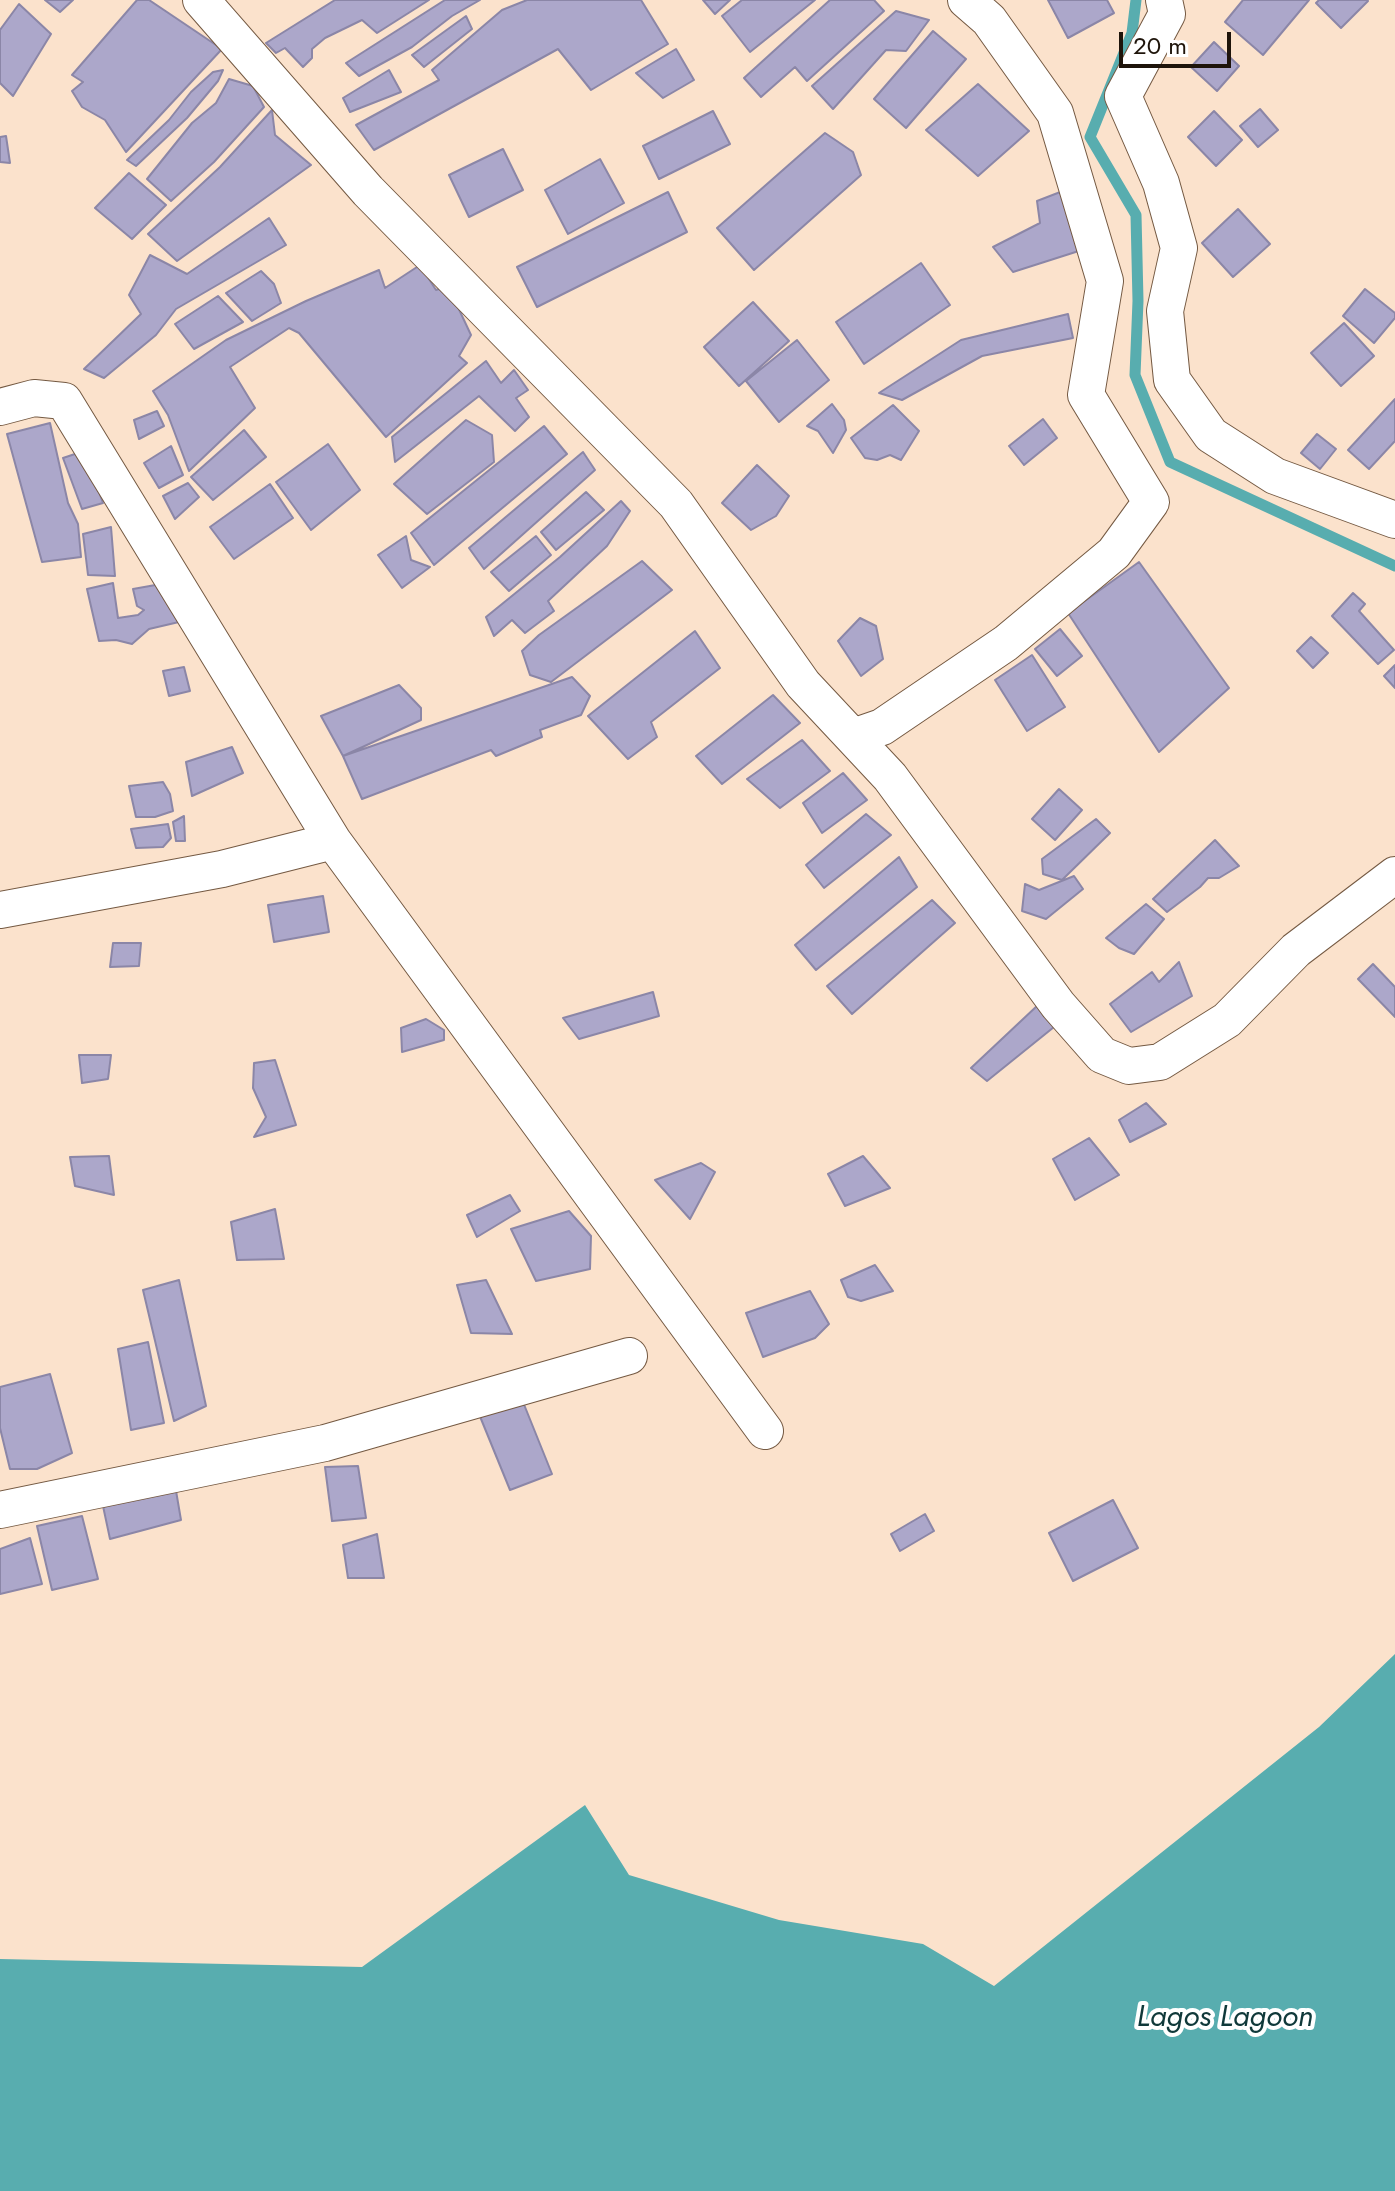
<!DOCTYPE html>
<html>
<head>
<meta charset="utf-8">
<style>
	body { margin:0 }
	#map { position:relative; width:1395px; height:2191px; overflow:hidden; background:#fbe2cc; font-family:Jost,sans-serif }
	canvas { display:block }
	.scale { position:absolute; left:1119px; top:32px; width:112px; height:36px; box-sizing:border-box; border:4px solid #1e140a; border-top:0; padding-left:10px; font-size:24px; line-height:28px; white-space:nowrap; color:#1e140a; -webkit-text-stroke:6px #fff; paint-order:stroke }
</style>
</head>
<body>
<div id="map">
<canvas width="1395" height="2191"></canvas>
<div class="scale">20 m</div>
</div>
<script>
const ctx = document.querySelector('canvas').getContext('2d');
ctx.lineJoin = 'round';
function fillPath(path, color) {
  ctx.fillStyle = color;
  ctx.fill(path, 'evenodd');
}
function stroke(path, color, width, dash) {
  ctx.strokeStyle = color;
  ctx.lineWidth = width;
  ctx.lineCap = dash ? 'butt' : 'round';
  ctx.setLineDash(dash || []);
  ctx.stroke(path);
}
function drawText(font, color, halo, rows, align = 'center') {
  ctx.font = font + ' Jost,sans-serif';
  ctx.lineWidth = 8;
  ctx.setLineDash([]);
  ctx.textBaseline = 'middle';
  ctx.strokeStyle = halo;
  ctx.fillStyle = color;
  for (const [text, x, y, turn = 0] of rows) {
    ctx.save();
    ctx.translate(x, y);
    ctx.rotate((+turn || 0) * Math.PI / 180);
    ctx.textAlign = isNaN(turn) ? turn : align;
    if (halo) ctx.strokeText(text, 0, 0);
    ctx.fillText(text, 0, 0);
    ctx.restore();
  }
}
fillPath(new Path2D(`
	M1395 1654V2191H0V1959L362 1967 585 1805 629 1875 779 1920 923 1944 994 1986 1319 1727Z`), '#58adaf');
stroke(new Path2D(`
	M1136 0 1132 33 1090 137 1136 215 1138 301 1135 375 1170 462 1395 566`), '#58adaf', 11);
const building = new Path2D(`
	M45 0H73L60 12Z
	M137 0H149L222 49 126 152 105 120 82 107 72 91 83 82 72 75Z
	M335 0H429L377 33 362 20 325 38 312 49V58L303 67 285 48 276 53 266 43Z
	M445 0H480L452 16 412 47 359 76 346 63Z
	M527 0H641L668 44 591 90 558 49 374 150 356 125 439 80 432 70 502 10Z
	M703 0H730L715 14Z
	M742 0H815L750 52 722 16Z
	M830 0H874L884 11 807 81 795 67 761 97 744 78Z
	M1048 0H1107L1114 13 1068 38Z
	M1243 0H1309L1263 55 1225 22Z
	M1319 0H1367L1368 1 1341 28 1316 3Z
	M19 4 51 34 13 96 0 83V30Z
	M896 11 929 20 906 51 886 50 833 109 812 86Z
	M466 16 472 29 424 67 412 55Z
	M933 31 966 59 906 128 874 99Z
	M1214 42 1239 66 1217 91 1191 67Z
	M676 49 694 80 663 98 636 73Z
	M223 70 218 81 187 118 136 166 127 160 169 120 191 92 213 72Z
	M389 70 401 92 350 112 343 98Z
	M229 79 253 86 264 107 214 162 171 201 147 179 192 123 216 103Z
	M978 84 1029 131 978 176 926 130Z
	M1260 109 1278 130 1258 147 1240 126Z
	M272 110 275 135 311 165 177 261 148 234 220 167Z
	M713 111 730 144 659 179 643 146Z
	M1214 111 1242 140 1216 166 1188 137Z
	M825 133 853 152 861 175 754 270 717 228Z
	M6 136 10 163 0 162V137Z
	M503 149 523 190 469 217 449 175Z
	M600 159 624 203 568 234 545 190Z
	M129 173 166 205 132 239 95 208Z
	M1068 189 1085 249 1013 272 993 247 1040 223 1037 201Z
	M668 192 687 232 537 307 517 267Z
	M1238 209 1270 244 1233 277 1202 243Z
	M269 218 286 245 176 309 156 335 104 378 84 369 141 314 129 295 150 255 187 274Z
	M921 263 950 305 864 364 836 322Z
	M420 265 436 290 448 286 471 335 459 356 467 363 386 437 299 333 289 328 230 367 255 408 189 471 168 415 153 391 226 340 306 301 379 270 385 288Z
	M261 271 274 284 281 303 252 321 226 293Z
	M1365 289 1395 313V318L1374 343 1343 316Z
	M218 296 243 322 194 349 175 324Z
	M753 302 789 341 739 386 704 347Z
	M1068 314 1073 338 982 356 902 400 879 393 961 340Z
	M1344 323 1374 356 1341 386 1311 353Z
	M797 340 829 380 779 422 746 381Z
	M486 361 501 383 514 370 528 390 516 398 529 417 515 431 479 396 395 462 392 437Z
	M1395 399V441L1369 469 1348 450Z
	M832 404 844 420 846 430 833 453 818 431 807 426Z
	M893 405 919 431 901 460 890 455 877 460 865 458 851 438Z
	M157 411 164 426 139 439 134 420Z
	M1043 419 1057 438 1024 465 1009 446Z
	M466 420 492 435 494 462 427 514 394 484Z
	M50 423 68 503 78 524 81 557 42 562 7 434Z
	M544 426 567 454 434 565 411 533Z
	M244 430 266 457 213 500 191 477Z
	M1317 434 1336 449 1320 469 1301 453Z
	M328 444 360 490 311 530 276 482Z
	M171 446 183 475 159 488 144 463Z
	M84 451 103 503 82 509 63 458Z
	M583 452 595 470 484 569 469 548Z
	M757 465 789 496 776 516 751 530 722 503Z
	M188 483 199 497 175 519 163 496Z
	M270 484 293 518 234 559 210 527Z
	M586 492 604 510 556 550 541 532Z
	M621 501 630 511 607 546 548 601 554 611 525 633 512 620 494 636 486 617 560 557Z
	M111 527 115 576 88 575 83 534Z
	M406 536 411 560 430 567 402 588 378 555Z
	M536 536 551 555 509 591 491 572Z
	M642 561 672 590 551 682 530 675 522 651 539 635Z
	M1139 562 1229 688 1159 752 1068 613Z
	M113 583 118 618 138 615 144 610 137 606 133 589 161 584 179 622 149 629 132 644 116 640 99 641 87 589Z
	M1353 593 1365 604 1359 611 1394 650 1378 664 1332 616Z
	M860 618 876 626 883 659 861 676 838 641Z
	M1060 629 1082 656 1057 676 1035 649Z
	M695 631 720 668 651 722 657 737 628 759 588 716Z
	M1311 637 1328 653 1313 668 1297 651Z
	M1032 655 1065 707 1027 731 995 680Z
	M1395 665V688L1384 676Z
	M184 667 190 691 169 696 163 671Z
	M572 677 590 696 581 715 540 730 542 737 496 756 491 750 362 799 343 756Z
	M399 685 421 708V720L343 756 321 716Z
	M773 695 800 723 722 784 696 756Z
	M802 740 830 771 780 808 747 779Z
	M232 747 243 773 192 796 186 762Z
	M843 773 867 800 822 833 803 803Z
	M163 782 170 794 173 811 155 817H136L129 786Z
	M1059 789 1082 810 1055 840 1032 819Z
	M866 814 891 835 824 888 806 865Z
	M184 816 185 841H176L173 822Z
	M1096 819 1110 833 1062 880 1043 874 1042 859Z
	M168 824 171 838 163 847 136 848 131 829Z
	M1215 840 1239 866 1219 878H1208L1200 887 1167 912 1153 899Z
	M899 857 917 887 816 970 795 945Z
	M1074 876 1083 889 1046 919 1022 911 1025 884 1039 890Z
	M323 896 329 932 274 942 268 905Z
	M932 900 955 923 852 1014 827 986Z
	M1146 904 1164 919 1134 954 1119 948 1106 938Z
	M113 943H141L139 966 110 967Z
	M1179 962 1192 996 1131 1032 1110 1004 1152 972 1159 982Z
	M1373 964 1395 987V1017L1358 979Z
	M653 992 659 1016 579 1039 563 1018Z
	M1038 1005 1054 1027 987 1081 971 1068Z
	M426 1019 444 1030V1040L402 1052 401 1028Z
	M79 1055H111L108 1079 82 1083Z
	M275 1060 296 1125 254 1137 266 1117 253 1088 254 1063Z
	M1146 1103 1166 1124 1130 1142 1119 1120Z
	M1089 1138 1119 1175 1075 1200 1053 1159Z
	M109 1156 114 1195 75 1186 70 1157Z
	M863 1156 890 1188 845 1206 828 1174Z
	M701 1163 715 1172 690 1219 655 1180Z
	M510 1195 520 1211 477 1237 467 1215Z
	M275 1209 284 1259 237 1260 231 1222Z
	M569 1211 591 1236 590 1269 536 1281 511 1229Z
	M875 1265 893 1291 861 1301 848 1297 841 1280Z
	M179 1280 206 1406 174 1421 143 1290Z
	M486 1280 512 1334 471 1333 457 1285Z
	M810 1291 829 1324 815 1338 763 1357 746 1313Z
	M148 1342 164 1423 131 1430 118 1349Z
	M50 1374 72 1453 37 1469H10L0 1428V1387Z
	M521 1397 552 1474 510 1490 479 1414Z
	M358 1466 366 1518 332 1521 325 1467Z
	M175 1485 181 1520 110 1539 103 1506Z
	M1113 1500 1138 1548 1073 1581 1049 1533Z
	M925 1514 934 1531 900 1551 891 1534Z
	M82 1516 98 1579 52 1590 37 1526Z
	M377 1534 384 1578H348L343 1545Z
	M30 1538 42 1584 0 1594V1549Z`);
fillPath(building, '#aca7ca');
stroke(building, '#8b86a7', 2);
const minor = new Path2D(`
	M201 0 368 191 676 504 803 684 890 777 1058 1005 1102 1055 1129 1066 1160 1062 1227 1020 1296 950 1395 875
	M1164 0 1167 14 1123 96 1161 183 1179 248 1165 311 1172 380 1211 435 1275 476 1395 520
	M0 407 34 398 64 401 333 841 765 1431
	M853 737 882 727 1006 643 1114 553 1151 502 1086 395 1105 281 1055 113 989 20 966 0
	M0 910 222 869 333 841
	M0 1510 325 1443 629 1356`);
stroke(minor, '#745942', 38);
stroke(minor, '#fff', 36);
drawText('italic 30px', '#10393a', '#fff', [
	["Lagos Lagoon",1225,2019]
]);
</script>
</body>
</html>
